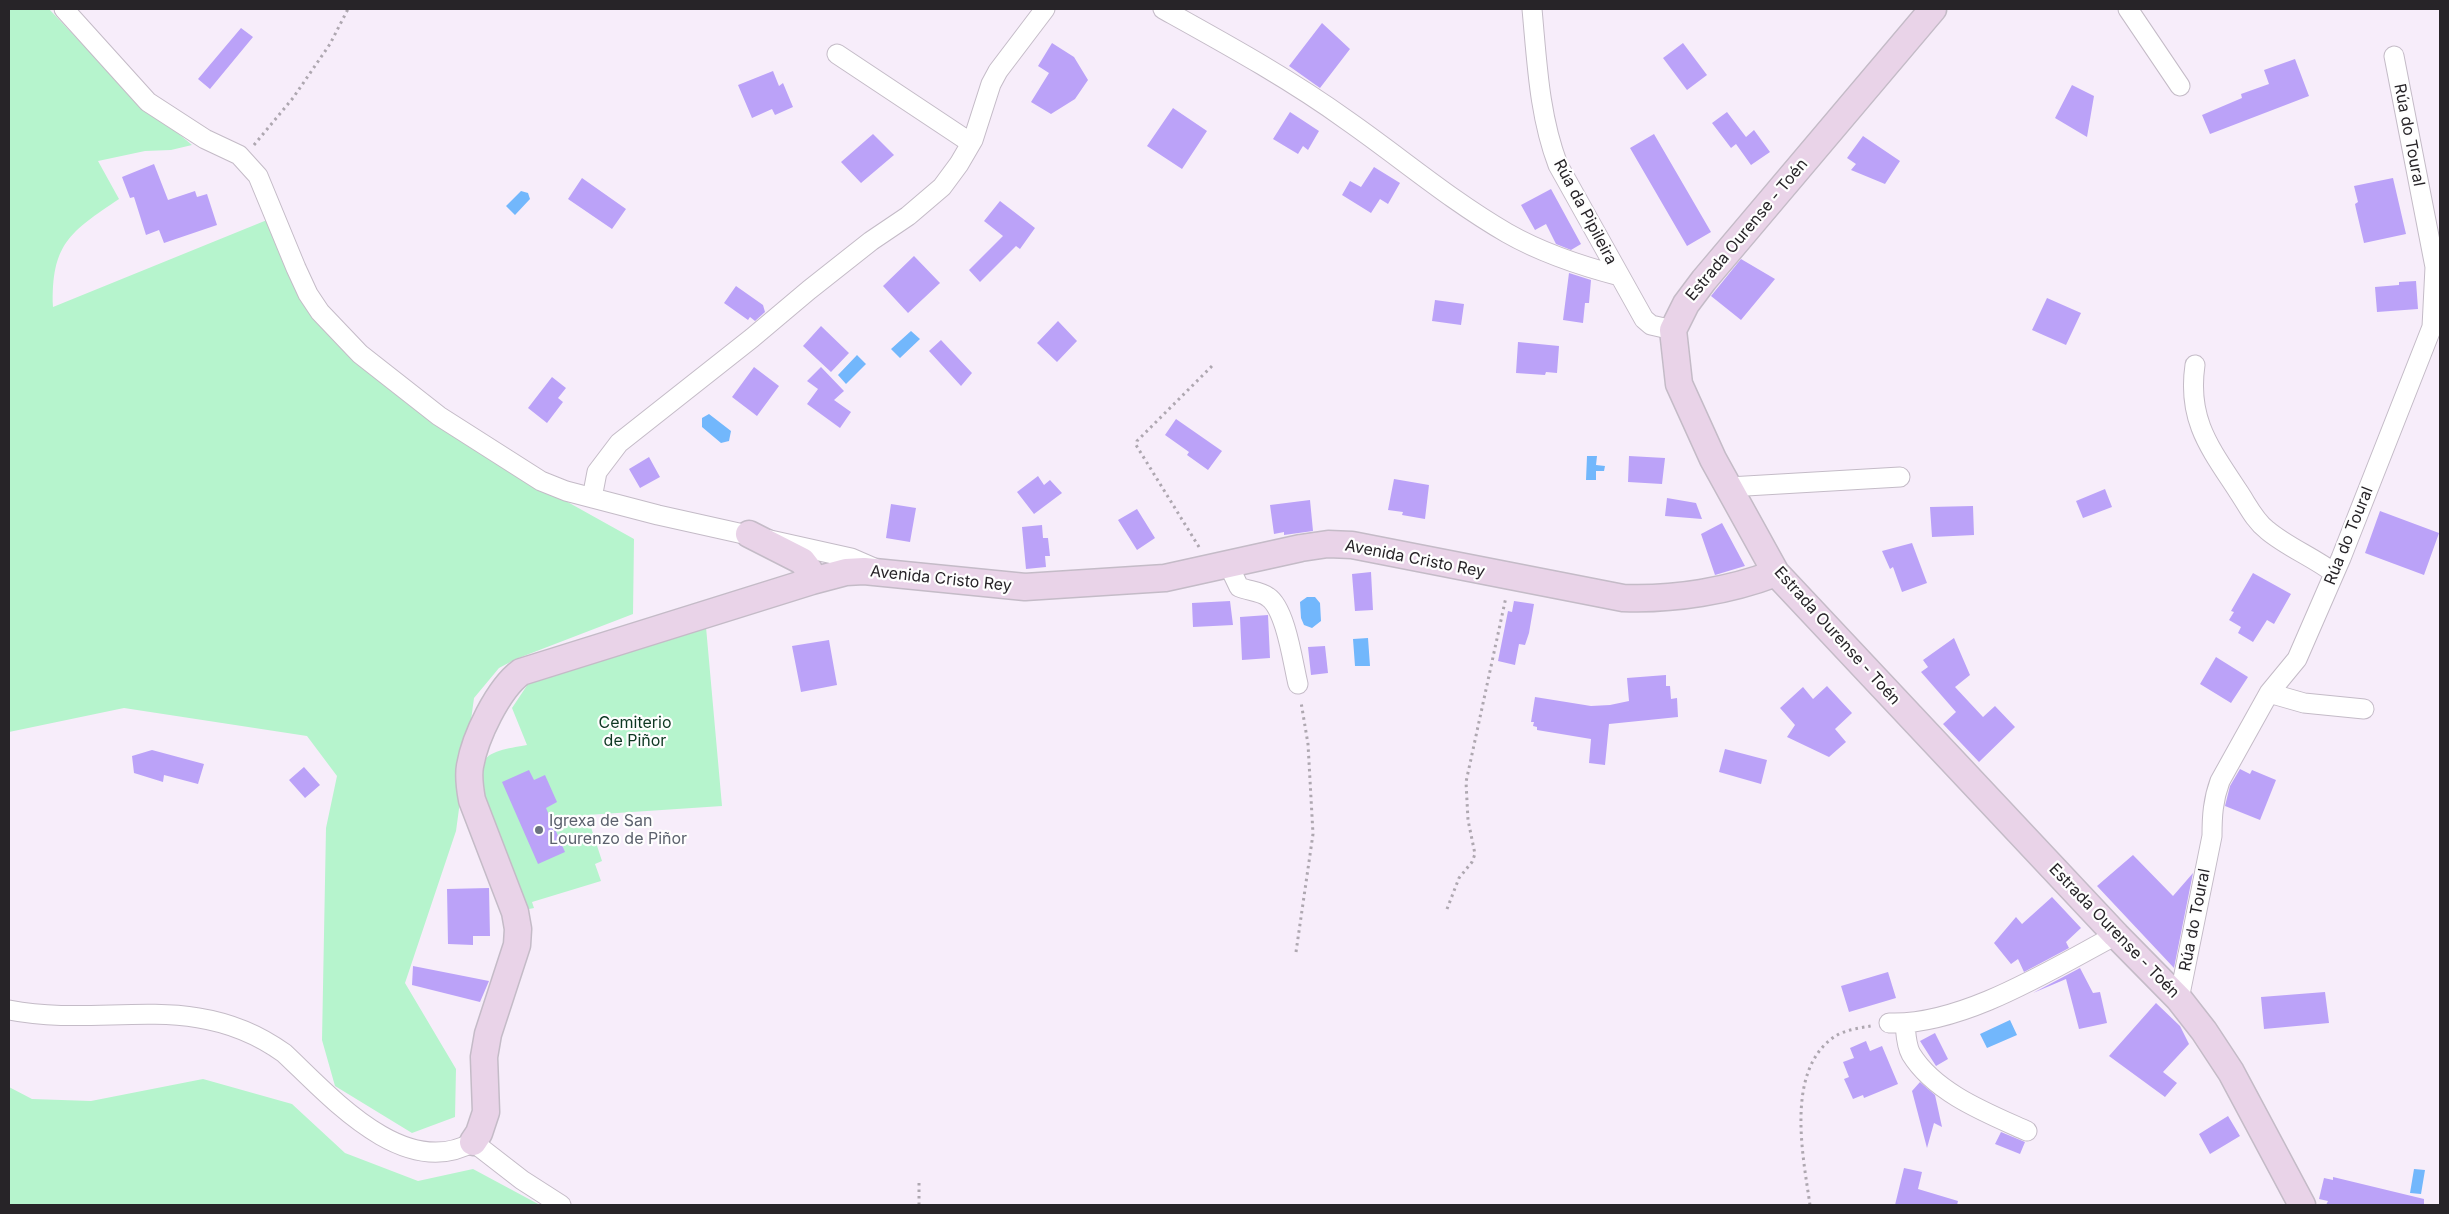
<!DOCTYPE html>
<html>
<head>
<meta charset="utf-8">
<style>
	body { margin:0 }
	#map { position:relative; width:2449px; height:1214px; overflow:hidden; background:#f7edfa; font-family:Inter,sans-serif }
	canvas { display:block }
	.frame { position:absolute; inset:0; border:10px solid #272428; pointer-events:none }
</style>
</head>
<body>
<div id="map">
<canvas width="2449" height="1214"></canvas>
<div class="frame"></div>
</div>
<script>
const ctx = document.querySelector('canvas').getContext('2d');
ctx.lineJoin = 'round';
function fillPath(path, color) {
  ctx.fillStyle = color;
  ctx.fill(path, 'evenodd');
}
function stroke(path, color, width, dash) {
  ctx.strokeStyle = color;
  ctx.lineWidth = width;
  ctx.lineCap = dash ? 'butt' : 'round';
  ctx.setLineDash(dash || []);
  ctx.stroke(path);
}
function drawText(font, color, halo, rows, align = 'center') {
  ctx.font = font + ' Inter,sans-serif';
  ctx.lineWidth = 4.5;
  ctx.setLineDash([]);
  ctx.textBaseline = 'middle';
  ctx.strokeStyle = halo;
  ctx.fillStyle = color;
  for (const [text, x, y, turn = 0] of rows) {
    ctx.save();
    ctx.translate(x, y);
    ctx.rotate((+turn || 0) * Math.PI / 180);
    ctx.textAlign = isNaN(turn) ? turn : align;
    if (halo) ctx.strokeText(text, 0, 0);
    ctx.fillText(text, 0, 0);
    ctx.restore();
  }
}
fillPath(new Path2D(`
	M9 9H49L124 88 192 145 171 150 145 151 98 161 119 199C70 232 51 244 53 307L267 220 318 322 355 359 564 500 634 539 633 614 516 659 499 668 474 698 456 831 405 983 456 1069 455 1117 412 1133 335 1086 322 1040 326 828 337 776 307 736 124 708 9 732Z
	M706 627 722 806 587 815 602 861 595 864 601 881 532 902 534 908 524 910 481 795 483 762C491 749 513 748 527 745L512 708 528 684 630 649Z
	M203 1079 292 1104 345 1153 418 1181 473 1169 540 1205H9V1087L32 1099 91 1101Z`), '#b6f4cd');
fillPath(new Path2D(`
	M521 191 528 193 530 199 515 215 506 206Z
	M911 331 920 339 900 358 891 349Z
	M857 355 866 364 846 384 838 375Z
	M709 414 731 431 729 441 721 443 702 427V418Z
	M1587 456H1597L1596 465 1605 466 1604 471H1596V480H1586Z
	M1307 597H1315L1320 603 1321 621 1312 628 1304 625 1301 618 1300 602Z
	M1368 638 1370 666H1355L1353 639Z
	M2010 1020 2017 1035 1987 1048 1980 1034Z
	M2414 1169 2425 1170 2421 1194 2410 1193Z`), '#72b7fc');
fillPath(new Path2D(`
	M1322 23 1350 49 1320 88 1289 66Z
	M241 28 253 37 210 89 198 79Z
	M1052 43 1074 57 1088 80 1075 99 1051 114 1031 102 1049 73 1038 66Z
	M1683 43 1707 75 1687 90 1663 58Z
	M2295 59 2309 96 2210 134 2202 115 2242 98 2241 94 2269 84 2264 70Z
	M773 71 779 86 783 83 793 107 775 115 772 109 752 118 738 85Z
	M2072 85 2094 96 2087 137 2055 118Z
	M1173 108 1207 131 1182 169 1147 146Z
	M1290 112 1319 131 1308 150 1303 146 1298 154 1273 139Z
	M1727 112 1746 137 1754 130 1770 152 1751 165 1736 144 1731 148 1712 123Z
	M873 134 894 155 861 183 841 162Z
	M1654 134 1711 232 1687 246 1630 148Z
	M1863 136 1900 161 1885 184 1851 170 1856 164 1847 158Z
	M154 164 168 200 195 191 197 197 207 194 217 225 164 243 159 230 146 235 134 197 130 198 122 177Z
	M1374 167 1400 183 1388 204 1380 199 1371 213 1342 195 1350 181 1361 187Z
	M582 178 626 209 612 229 568 199Z
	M2393 178 2406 234 2364 243 2356 209 2355 204 2358 202 2354 186Z
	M1551 189 1581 244 1571 250 1556 244 1546 224 1535 230 1521 205Z
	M1000 201 1035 228 1020 249 1016 246 980 282 969 270 1003 236 984 221Z
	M914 256 940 283 908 313 883 286Z
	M1741 259 1775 279 1741 320 1711 296Z
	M1569 273 1591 280 1589 303H1585L1583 323 1563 320Z
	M2416 281 2418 309 2377 312 2375 287 2399 285V282Z
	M736 286 763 305 765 312 755 321 750 317 748 320 724 303Z
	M2047 298 2081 313 2066 345 2032 330Z
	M1435 300 1464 304 1461 325 1432 321Z
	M1058 321 1077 341 1057 362 1037 343Z
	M821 326 849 353 831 372 803 346Z
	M941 340 972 373 961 386 929 351Z
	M1518 342 1559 346 1557 373 1546 372 1545 375 1516 373Z
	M754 367 779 386 757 416 732 397Z
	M821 367 844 391 834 400 851 412 840 428 807 404 818 389 807 381Z
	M552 377 566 388 558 398 563 402 547 423 528 408Z
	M1176 419 1222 451 1208 470 1187 455 1189 452 1165 435Z
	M1629 456 1665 458 1662 484 1628 482Z
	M649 457 660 477 640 488 629 469Z
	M1038 476 1044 485 1050 480 1062 493 1034 514 1017 492Z
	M1394 479 1429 485 1425 519 1402 515 1403 512 1388 510Z
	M2105 489 2112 507 2083 518 2076 501Z
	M1667 498 1696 503 1702 519 1665 516Z
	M1310 500 1313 531 1284 535V532L1274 534 1270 505Z
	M891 504 916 508 910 542 886 538Z
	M1973 506 1974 535 1932 537 1930 507Z
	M1137 509 1155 538 1137 550 1118 520Z
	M2380 511 2439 533 2424 575 2365 553Z
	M1722 523 1745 566 1715 575 1701 534Z
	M1042 525 1043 538H1048L1050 556H1045L1046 567 1026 569 1022 527Z
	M1912 543 1927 583 1902 592 1893 567 1890 569 1882 551Z
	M1371 572 1373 610 1355 611 1352 574Z
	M2253 573 2291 594 2274 624 2267 620 2253 642 2238 633 2241 627 2229 620 2234 612 2231 611Z
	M1230 601 1233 625 1193 627 1192 603Z
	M1514 601 1534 604 1529 633 1525 645 1519 644 1515 665 1498 661 1508 611 1512 612Z
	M1268 615 1270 658 1242 660 1240 617Z
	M1954 638 1970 675 1955 687 1983 717 1995 706 2015 727 1979 762 1943 724 1956 712 1921 672 1928 667 1923 660Z
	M829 640 837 685 801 692 792 646Z
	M1325 646 1328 673 1311 675 1308 647Z
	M2216 657 2248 677 2231 703 2200 684Z
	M1666 675V686H1670L1671 699 1677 698 1678 717 1609 724 1605 765 1589 763 1591 739 1537 730V727L1533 726 1534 722H1531L1535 697 1591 706 1610 705 1629 701 1627 678Z
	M1827 686 1852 713 1835 729 1846 742 1829 757 1787 737 1795 725 1780 708 1803 687 1813 699Z
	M1725 749 1767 760 1761 784 1719 772Z
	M152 750 204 764 198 784 164 775 163 782 134 773 132 756Z
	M304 767 320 785 305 798 289 780Z
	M2240 769 2250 774 2252 770 2276 780 2260 820 2225 806 2230 786Z
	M529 770 534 780 545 775 557 802 546 808 565 852 538 864 502 782Z
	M2133 855 2173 896 2193 873 2174 968 2097 886Z
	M489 888 490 936H473V945L448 944 447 889Z
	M2052 897 2081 928 2066 942 2069 948 2024 972 2018 959 2011 964 1994 943 2016 917 2022 924Z
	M413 966 489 981 480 1002 412 985Z
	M2080 968 2093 993 2100 992 2107 1023 2079 1029 2066 979 2033 993Z
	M1888 972 1896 998 1849 1012 1841 986Z
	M2325 992 2329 1023 2264 1029 2261 997Z
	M2156 1003 2180 1026 2189 1044 2163 1072 2177 1083 2165 1097 2109 1056Z
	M1935 1033 1948 1059 1936 1066 1920 1041Z
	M1866 1041 1870 1051 1882 1046 1898 1084 1864 1098 1863 1095 1853 1099 1844 1079 1849 1077 1843 1062 1854 1058 1850 1048Z
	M1920 1082 1935 1095 1942 1127 1934 1123 1927 1148 1912 1091Z
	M2228 1116 2240 1136 2210 1154 2199 1134Z
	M2001 1132 2025 1142 2020 1154 1995 1144Z
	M1904 1168 1922 1172 1918 1189 1958 1201 1957 1205H1895Z
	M2333 1177 2424 1199V1205H2326L2328 1201 2319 1199 2324 1178 2333 1180Z`), '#bba2f8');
const street = new Path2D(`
	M64 9 148 102 205 139 239 155 258 176 296 268 308 294 320 312 360 354 439 416 541 481 566 491 658 515 851 558 874 568
	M1163 9C1226 44 1290 79 1348 121 1401 158 1450 200 1507 233 1542 253 1581 266 1620 276
	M1532 9C1537 62 1539 115 1558 165L1644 319 1651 325 1673 330
	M2128 9 2180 86
	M837 54 971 143
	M2195 365C2187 420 2210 448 2238 491 2247 504 2254 520 2267 530 2287 547 2313 557 2334 573
	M1729 487 1900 477
	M592 498 597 472 619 443 752 338 809 290 871 241 908 216 942 187 959 164 973 140 991 84 998 71 1045 9
	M1228 564 1239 587C1248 591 1260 591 1268 597 1286 609 1293 664 1298 684
	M2269 693 2304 703 2364 709
	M2179 999 2212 836C2212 816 2213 800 2220 781L2269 693 2297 659 2341 558 2432 327 2435 267 2394 56
	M9 1010C106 1029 194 988 284 1053 329 1095 404 1182 473 1142L522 1180 561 1205
	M1889 1023C1962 1026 2052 969 2116 935
	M1905 1024C1906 1034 1906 1045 1911 1054 1935 1093 1987 1113 2027 1131`);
const secondary = new Path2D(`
	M1933 9 1704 280 1686 304 1673 330 1679 384 1713 459 1776 573 2116 935 2179 999 2204 1031 2231 1072 2302 1205
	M749 534 802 561 809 570 812 581
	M473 1142 479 1133 486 1112 484 1057 488 1034 517 945 518 929 515 912 472 800C470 789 468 777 470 766 475 737 498 689 521 672L812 581 846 572 864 571 1025 587 1165 578 1301 548 1328 544 1352 545 1623 598C1674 600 1729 591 1776 573`);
stroke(street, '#c4bbc7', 21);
stroke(secondary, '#c4bbc7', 29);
stroke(new Path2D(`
	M254 145 293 98 330 44 348 9
	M1199 547 1136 445 1137 441 1213 365
	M1447 909 1459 878 1472 862 1475 854 1468 820 1466 782 1506 597
	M1296 952 1313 834 1308 744 1301 702
	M919 1205V1179
	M1810 1205C1803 1156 1785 1071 1834 1037 1844 1030 1859 1028 1871 1026`), '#aea7b0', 3, [2.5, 4]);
stroke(street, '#fff', 19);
stroke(secondary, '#e9d3e8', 26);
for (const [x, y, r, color] of [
	[539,830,5,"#6b7280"]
]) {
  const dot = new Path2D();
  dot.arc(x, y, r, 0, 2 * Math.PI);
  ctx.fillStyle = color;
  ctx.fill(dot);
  stroke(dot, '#fefefe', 2);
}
drawText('16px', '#272428', '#fefefe', [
	["Rúa do Toural",2409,135,79],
	["Rúa da Pipileira",1585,212,62],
	["Estrada Ourense - Toén",1747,230,-50],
	["Rúa do Toural",2349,536,-68],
	["Avenida Cristo Rey",1415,559,11],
	["Avenida Cristo Rey",941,579,6],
	["Estrada Ourense - Toén",1837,636,48],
	["Rúa do Toural",2195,920,-79],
	["Estrada Ourense - Toén",2114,931,46]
]);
drawText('16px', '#0d3722', '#fefefe', [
	["Cemiterio",635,723],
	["de Piñor",635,741]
]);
drawText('16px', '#5b616d', '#fefefe', [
	["Igrexa de San",549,821],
	["Lourenzo de Piñor",549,839]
], 'left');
</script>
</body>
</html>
